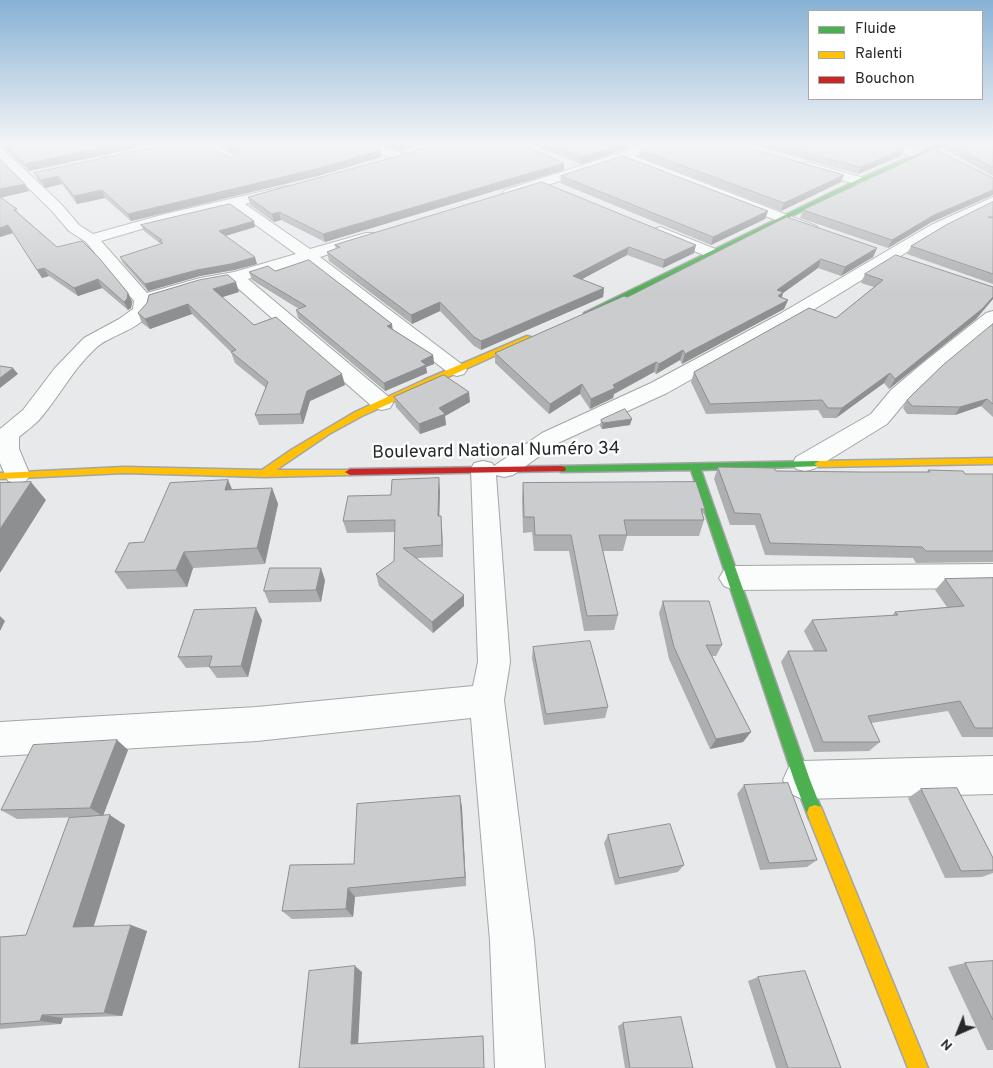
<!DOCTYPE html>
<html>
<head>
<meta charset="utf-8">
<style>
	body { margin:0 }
	#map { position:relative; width:993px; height:1068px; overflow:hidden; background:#e7e9eb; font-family:Overpass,sans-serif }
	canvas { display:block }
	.legend { position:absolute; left:808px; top:10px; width:175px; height:90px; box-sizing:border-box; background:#fff; border:1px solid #a9a9a9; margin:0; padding:6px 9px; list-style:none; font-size:15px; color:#272829 }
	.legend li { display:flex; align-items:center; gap:10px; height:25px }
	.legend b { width:25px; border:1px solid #a9a9a9 }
	.north { position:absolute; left:933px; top:1008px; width:50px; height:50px; -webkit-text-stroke:4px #fff; paint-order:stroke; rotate:224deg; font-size:14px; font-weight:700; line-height:20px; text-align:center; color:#272829 }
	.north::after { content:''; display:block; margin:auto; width:18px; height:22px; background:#272829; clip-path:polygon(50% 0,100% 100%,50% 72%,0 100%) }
</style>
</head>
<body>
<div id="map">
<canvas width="993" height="1068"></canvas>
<ul class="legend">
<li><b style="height:6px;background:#4caf50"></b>Fluide</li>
<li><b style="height:6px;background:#ffc107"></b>Ralenti</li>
<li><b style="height:6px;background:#c62828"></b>Bouchon</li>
</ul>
<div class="north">N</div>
</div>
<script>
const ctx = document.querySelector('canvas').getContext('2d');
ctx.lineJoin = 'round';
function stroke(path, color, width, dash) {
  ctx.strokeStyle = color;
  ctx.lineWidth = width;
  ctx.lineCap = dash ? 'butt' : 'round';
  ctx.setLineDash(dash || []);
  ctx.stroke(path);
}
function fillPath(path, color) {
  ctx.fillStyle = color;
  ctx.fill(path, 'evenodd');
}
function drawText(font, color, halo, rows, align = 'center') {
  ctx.font = font + ' Overpass,sans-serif';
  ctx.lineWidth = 4.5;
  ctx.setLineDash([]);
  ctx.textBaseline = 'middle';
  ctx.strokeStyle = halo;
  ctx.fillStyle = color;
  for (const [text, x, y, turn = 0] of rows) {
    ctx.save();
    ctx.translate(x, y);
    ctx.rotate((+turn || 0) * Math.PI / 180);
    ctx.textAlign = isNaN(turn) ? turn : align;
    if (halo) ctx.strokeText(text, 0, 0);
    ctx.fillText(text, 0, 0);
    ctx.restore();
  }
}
const street = new Path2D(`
	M111 143H123L127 149 115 161 111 162 105 158 115 148Z
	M197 143H212L239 158 233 162 229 161Z
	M345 143H365L407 154 409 157 403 161 347 145Z
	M651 143H669L667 145 634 156 816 226 819 229 816 232H806L622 160 515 196H505L503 193 505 190Z
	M865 143H886L921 151 923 154 917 158 867 145Z
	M0 149 4 150 61 204 79 225 93 234 165 214 286 186 291 187 293 190 291 193 245 204 310 249 366 233H376L379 236 376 239 320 257 464 366 467 370 464 374 457 376 450 374 306 261 248 279 390 398 393 403 390 408 382 410 374 408 232 283 202 288 152 303C150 328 113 333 97 347 73 368 60 396 39 420 33 426 25 432 19 437V449L30 475 26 481 17 484 8 481 0 463V429L23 410 55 368 84 338 119 319 133 309 134 301 86 242 69 231 51 210 0 160ZM231 207 296 254 234 272 200 278 147 293 101 241 169 221Z
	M807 162 864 178 866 181 859 185 803 169 801 166Z
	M993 197V206L941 231 792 323 667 393 558 443 513 475 504 477 496 475 510 662 504 700 534 941 545 1068H495L490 941 471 718 257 741 0 756V722L257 707 473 686 478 662 471 469 474 463 483 461 492 463 494 466 542 433 651 383 778 315 931 225Z
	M660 227 718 250 720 253 718 256H706L655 235 652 232 655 229Z
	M993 311V326L937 371 907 400 887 424 814 469 805 471 796 469 793 463 796 457 871 414 891 390 923 363 986 313Z
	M993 564V588L734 590 724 586 719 578 724 570 734 566Z
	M993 756V794L802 799 789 793 783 780 789 767 802 761Z`);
const fast = new Path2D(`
	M942 143H949L861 182 591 315 584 313 857 180Z
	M819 461 824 464 823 466 701 470 810 780 823 813 821 819 815 821 809 819 794 780 691 470 561 472 556 469 561 466Z`);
const slow = new Path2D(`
	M527 336 534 338 362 416 329 434 276 470H354L355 472 354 474 350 475 264 477 124 473 0 479V473L124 467 262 470 291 450 355 412 424 380Z
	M993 458V464L819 467 814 464 819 461Z
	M815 805 821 807 928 1068H908L807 813 809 807Z`);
const jam = new Path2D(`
	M561 466 565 467 566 469 565 471 350 475 345 472 350 469Z`);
stroke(street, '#a4a5a7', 2);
stroke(fast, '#a4a5a7', 3);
stroke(slow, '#a4a5a7', 3);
stroke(jam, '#a4a5a7', 3);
fillPath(street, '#fbfcfc');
fillPath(fast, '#4caf50');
fillPath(slow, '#ffc107');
fillPath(jam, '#c62828');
fillPath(new Path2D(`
	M0 143H159L29 171 5 149 0 148Z
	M216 143H356L381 150V157L318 176 131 221 105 198 77 204 62 184 45 188 38 180 34 173 227 156 232 157 235 154Z
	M372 143H426L401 151Z
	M528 143H645L581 164Z
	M744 143H881L904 149 901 156 858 174Z
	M895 143H931L918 148Z
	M947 143H993V176L944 149Z
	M640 150 841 182 781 211 639 157Z
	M398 156 564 170 325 242 281 220 274 222 250 205 248 197Z
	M0 159 29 191 1 197 57 247 128 293 132 302 131 308 128 310 102 288 78 296 49 276 42 278 13 233 0 237Z
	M561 176 768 211 765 219 711 245 560 183Z
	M542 182 694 253 663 268 627 255 582 279 604 288 603 297 481 350 474 346 440 311 412 324 329 261 327 252 336 249 335 245Z
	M993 202V284L907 254 911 246Z
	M803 210 930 223 888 248 800 218Z
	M141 225 255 227 226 236 257 264 234 270 200 276 148 291 123 263 120 257 161 244 144 231Z
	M877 248 873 257 841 276 818 268 783 293 782 297 788 300 784 309 682 364 680 360 656 374 654 372 614 394 613 398 590 409 580 394 549 414 495 363V353L627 297Z
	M275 271 392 324V329L433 355 434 364 426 367 427 373 385 391 298 318 296 310 299 309 252 280 249 272Z
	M865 274 993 287V299L976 319 889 389 884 383 836 418H823L818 410 706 414 691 382 694 372 836 318 874 287 861 283Z
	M239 292 222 297 254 325 345 385 310 401 303 424 259 425 255 415 266 388 235 363 231 352 192 314 150 329 142 323 138 313Z
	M993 324V417L981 406 955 415 907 414 903 408 907 400Z
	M394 397 470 402 445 416 446 425 420 434 396 407Z
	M601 420 630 425 602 429 600 426Z
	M718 467 776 471 861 472H927L928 470 965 474H993V562L916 563 913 558 765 555 755 525H730L714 479Z
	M228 480 232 489 272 488 278 504 265 564 193 568 187 587 127 589 115 572 144 542Z
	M523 483 705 509 703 515 704 520 699 536H627L623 551H603L618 615 614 630 584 631 569 551H534L532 532 523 533 522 499Z
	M440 490 439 516 442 528 443 557 417 558 464 606 433 633 379 586 376 574 394 561 395 532 347 533 343 521Z
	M993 578V737H962L948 711 871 723 880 742 869 751 814 752 781 662 788 651H814L804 631 812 620 892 616 895 612 947 607 935 590 945 579Z
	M325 580 321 602 269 603 264 591Z
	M663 601 722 645 716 656H712L751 732 743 742 710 749 669 659 659 613Z
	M262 620 248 677 217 678 209 667 186 668 178 657Z
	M533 647 608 707 605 718 544 725 532 658Z
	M117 740 128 750 103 815 125 825 94 926 147 931 122 1016 63 1018 61 1024 0 1029V937L26 935 82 817 17 819 1 810Z
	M744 785 817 860 807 867 760 870 737 794Z
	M921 789 993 858V873L982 877 945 878 908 798Z
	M460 796 462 808 466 886 355 897 353 917 292 919 282 911Z
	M608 835 684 865 678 872 615 885 604 843Z
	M993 961V1050H987L948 967 965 963Z
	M758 977 841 1068H776L748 981Z
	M623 1023 693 1068H625L618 1026Z`), '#aeafb1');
fillPath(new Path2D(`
	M124 143H159L29 171 25 164Z
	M404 143H426L401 151 400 144Z
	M625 143H645L581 164 582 157Z
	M921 143H931L918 148Z
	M904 149 901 156 858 174 861 167Z
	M381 150V157L318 176 131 221 128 214Z
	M564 163V170L325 242 323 234Z
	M844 175 841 182 781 211 784 203Z
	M58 176 62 184 45 188 41 180Z
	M25 184 29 191 0 198V189Z
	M102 190 105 198 77 204 74 196Z
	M993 190V195L930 223 888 248 892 240 934 215Z
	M768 211 765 219 711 245 713 237Z
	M279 212 281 220 274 222 272 214Z
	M254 221 255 227 221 237 219 231Z
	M8 225 13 233 0 237V228Z
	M696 245 694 253 663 268 664 260Z
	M629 247 627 255 573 284V276Z
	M877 248 873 257 841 276 845 267Z
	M255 257 257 264 234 270 200 276 148 291 145 284 197 270Z
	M821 259 818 268 783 293 780 302 777 290Z
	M44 268 49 276 42 278 37 270Z
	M98 279 102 288 78 296 74 288Z
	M236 282 239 292 216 299 213 289Z
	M604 288 603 297 481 350V341Z
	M128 293 132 302 131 308 128 310 124 302Z
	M993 297V299L976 319 889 389 895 379Z
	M788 300 784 309 682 364 685 354Z
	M440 302V311L412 324 411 315Z
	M188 304 192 314 150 329 145 319Z
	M392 324 393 332 387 326Z
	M683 350 680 360 656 374 659 364Z
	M433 355 434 364 426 367 427 373 385 391 384 383 421 361Z
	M656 362 654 372 614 394 613 398 590 409 591 399 613 385Z
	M13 368 18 374 0 388V378Z
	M890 373 884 383 836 418 842 408Z
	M342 374 345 385 310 401 303 424 300 414 307 391Z
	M582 384 580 394 549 414 550 404Z
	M469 392 470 402 445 416 446 425 420 434 419 424 439 408Z
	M987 399 981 406 955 415 960 407Z
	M632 419 630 425 602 429 603 423Z
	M439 478 440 490 439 528 438 516Z
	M228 480 235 497 225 490Z
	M31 482 46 500 0 573V529Z
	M272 488 278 504 265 564 257 548Z
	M441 516 442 528 443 557 442 545Z
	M184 552 193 568 187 587 176 570Z
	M321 568 325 580 321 602 316 590Z
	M464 595V606L433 633 432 622Z
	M256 608 262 620 248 677 241 666Z
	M0 616 5 621 0 631Z
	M751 732 743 742 710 749 716 739Z
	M117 740 128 750 103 816 90 808Z
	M460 796 462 808 466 886 465 877Z
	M110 815 125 825 91 934 73 927Z
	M348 888 355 897 353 917 346 909Z
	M131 925 147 931 122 1016 104 1013Z
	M355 966 362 972 358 1046 351 1044Z
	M42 1015 63 1018 61 1024 40 1021Z`), '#8d8f90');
const building = new Path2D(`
	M3 143H124L25 164Z
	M174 143H203L227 156 232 157 239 150 226 143H356L381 150 316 169 128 214 102 190 74 196 58 176 41 180 34 173Z
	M439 143H517L564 163 323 234 279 212 272 214 248 197 398 156Z
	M546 143H625L582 157Z
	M660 143H732L844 175 784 203 640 150Z
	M771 143H881L904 149 861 167Z
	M948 143H993V167Z
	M934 149 993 178V190L934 215 892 240 803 210Z
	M623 156 768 211 713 237 561 176Z
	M0 159 25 184 0 189Z
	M542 182 696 245 664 260 629 247 573 276 604 288 481 341 474 337 440 302 411 315 327 252 340 247 335 245Z
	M0 197 17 209 14 210 57 247 82 241 100 259 128 293 127 299 124 302 98 279 74 288 44 268 37 270 8 225 0 228Z
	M993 202V217H988L993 218V274L911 246 946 225Z
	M230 204 254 221 219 231 255 257 231 264 197 270 145 284 120 257 163 243 159 241 162 240 141 225Z
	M787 217 877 248 845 267 821 259 777 290 783 292 778 296 788 300 685 354 683 350 659 364 656 362 613 385 615 388 591 399 582 384 550 404 495 353 624 296 627 297Z
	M896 255 993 287V297L982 309 895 379 890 373 842 408H828L822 400 710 404 694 372 809 308 836 318 883 280 865 274Z
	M309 260 392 324 387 326 433 355 421 361 426 365 384 383 296 310 306 306 249 272 268 266 275 271Z
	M228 275 236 282 213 289 254 325 276 317 342 374 307 391 300 414 255 415 268 382 231 352 236 350 188 304 145 319 138 313 147 303 149 295 199 280Z
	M993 324V404L987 399 960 407 912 406 907 400 913 394 943 365Z
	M0 366 13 368 0 378Z
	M444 375 469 392 439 408 445 414 419 424 394 397Z
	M625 409 632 419 603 423 601 420Z
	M718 467 774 468 776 471 861 472H930L928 470 963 471 965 474H993V551H926L922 547 770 543 760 514 735 513Z
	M439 478 438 516H441L442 545 403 548 464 595 432 622 376 574 394 561 395 520 343 521 348 496 391 495 392 480Z
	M228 480 225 490 272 488 257 548 184 552 176 570 115 572 129 543 144 542 170 483Z
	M31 482 0 529V483Z
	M696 482 705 509H701L704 520H624L627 535H599L618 615 587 616 571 535H535L534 517H524L523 483Z
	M270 568H321L316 590 264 591Z
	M993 578V728H975L960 701 868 716 880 742H823L788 651H827L812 620 898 615 895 612 964 606 945 579Z
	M663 601H709L722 645H706L751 732 716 739 674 647Z
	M256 608 241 666 209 667 212 656 178 657 194 610Z
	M590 641 608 707 546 714 533 647Z
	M117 740 90 808 1 810 33 745Z
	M788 783 817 860 769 863 744 785Z
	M957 788 993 858V870L961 871 921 789Z
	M460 796 465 877 348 888 346 909 282 911 290 865 354 864 357 804Z
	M110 815 73 927 131 925 104 1013 42 1015 40 1021 0 1024V937L26 935 69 818Z
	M670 824 684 865 619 878 608 835Z
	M993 961V1020L965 963Z
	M355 966 351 1044 483 1036 484 1068H299L309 971Z
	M805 971 841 1068H788L758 977Z
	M681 1017 693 1068H630L623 1023Z`);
fillPath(building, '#caccce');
stroke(building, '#8d8f90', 1);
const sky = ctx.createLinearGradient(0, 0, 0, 293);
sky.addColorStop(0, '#87b1d5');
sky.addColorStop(0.49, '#f4f5f6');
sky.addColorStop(1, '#f4f5f600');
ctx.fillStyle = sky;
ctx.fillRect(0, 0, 993, 293);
drawText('18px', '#272829', '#fff', [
	["Boulevard National Numéro 34",496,452,-1]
]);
</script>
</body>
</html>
